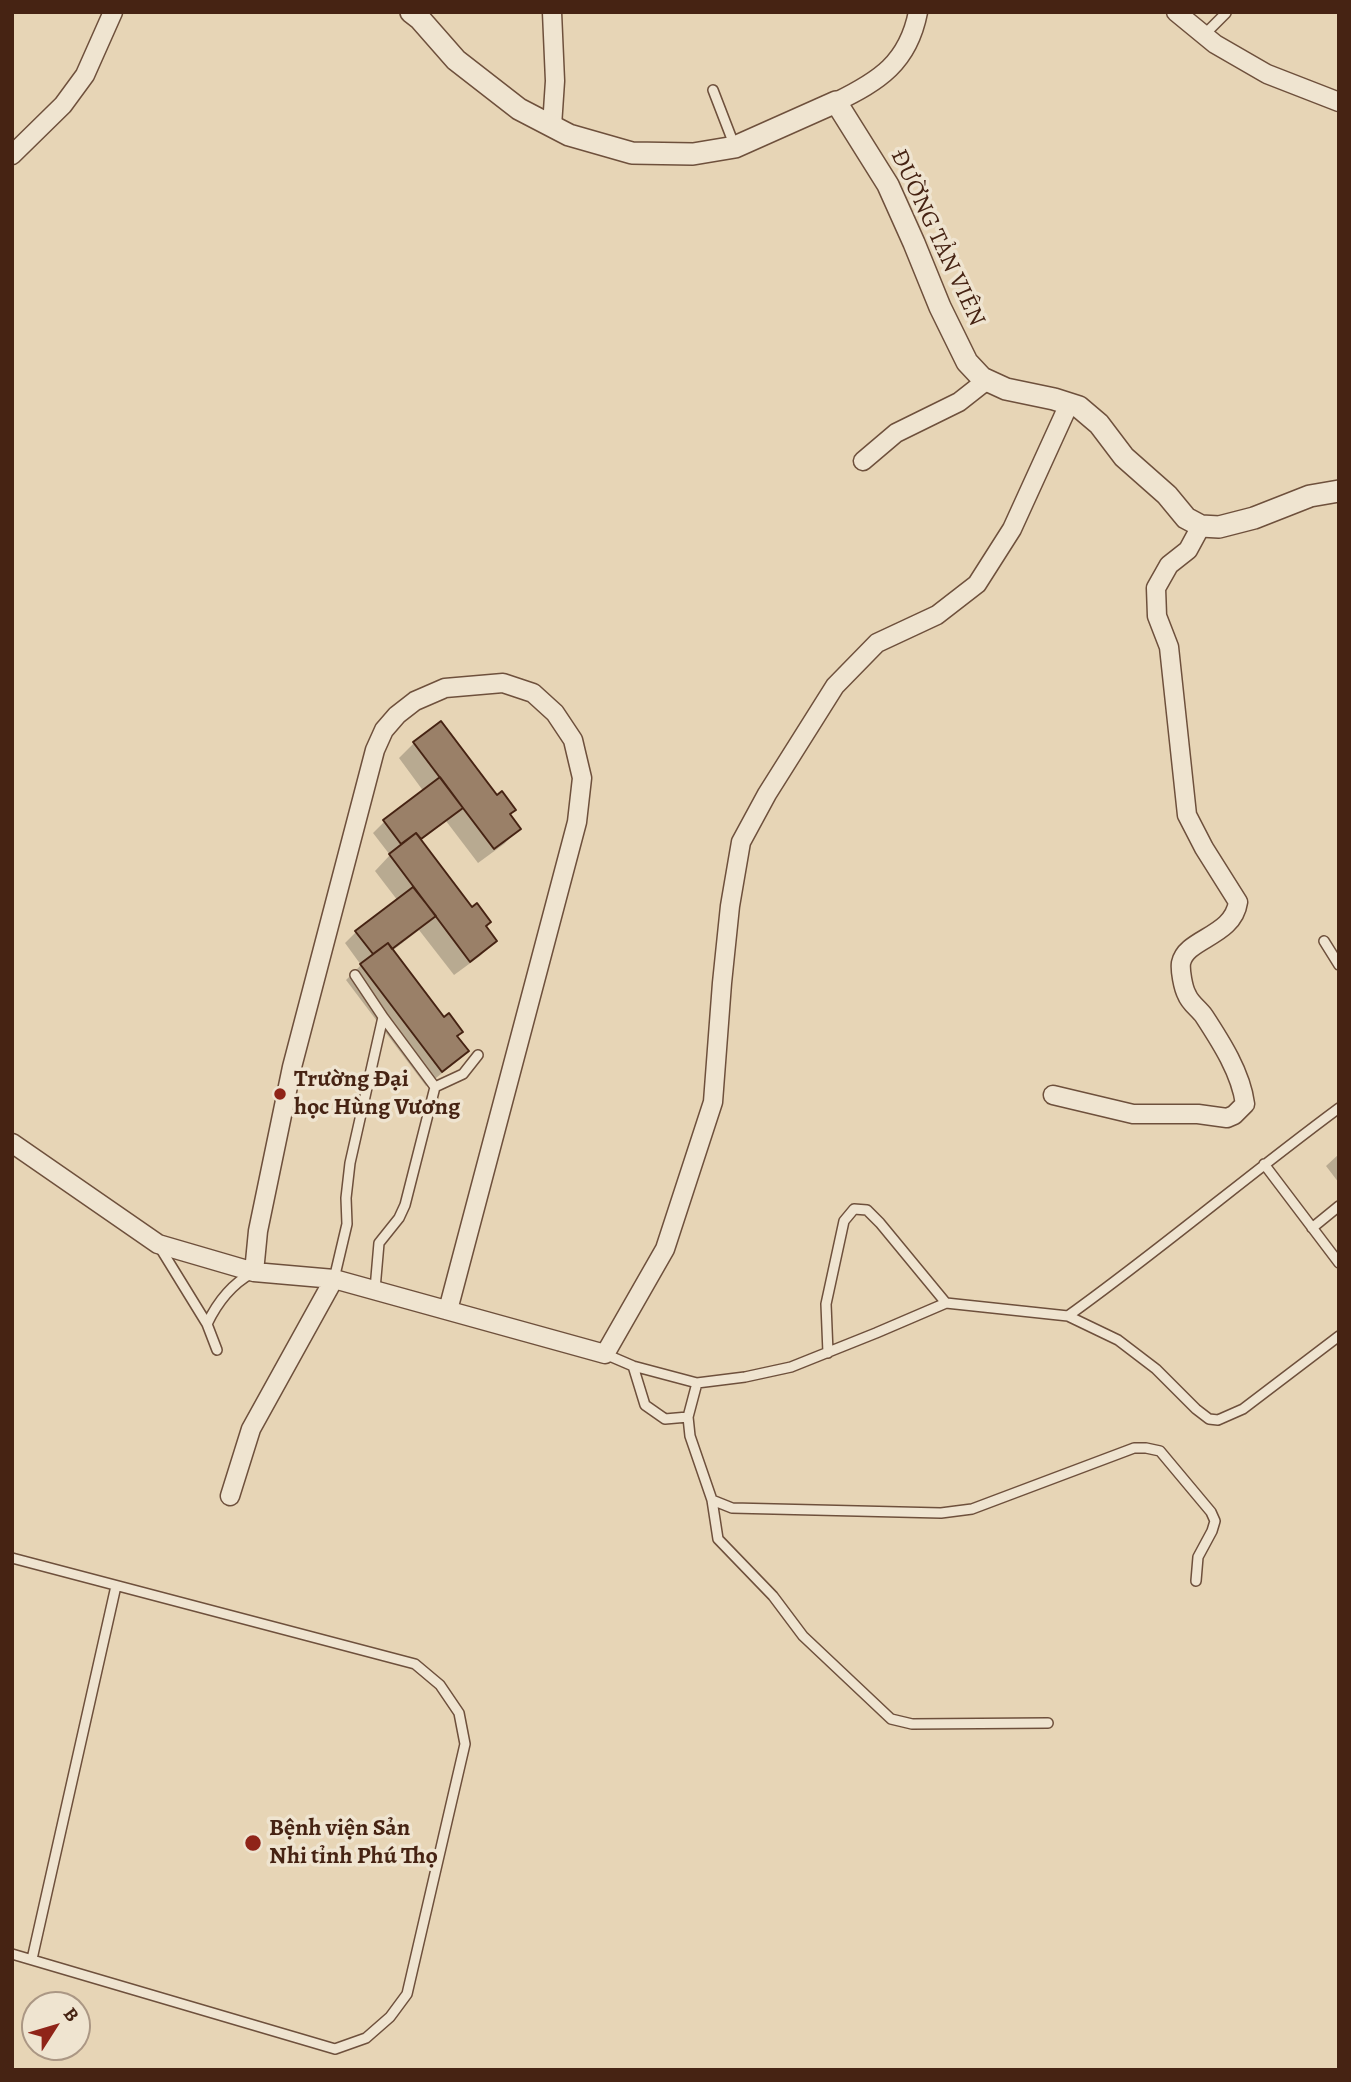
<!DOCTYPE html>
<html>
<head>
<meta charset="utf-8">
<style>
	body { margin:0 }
	#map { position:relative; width:1351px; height:2082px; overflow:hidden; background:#e7d5b6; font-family:Alegreya,serif }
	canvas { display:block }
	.frame { position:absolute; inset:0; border:14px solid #462313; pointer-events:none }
	.north { position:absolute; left:21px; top:1991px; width:70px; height:70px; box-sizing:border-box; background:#efe4d0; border:2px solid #ab9784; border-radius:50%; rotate:53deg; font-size:19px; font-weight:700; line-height:28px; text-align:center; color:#462313 }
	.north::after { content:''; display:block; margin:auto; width:24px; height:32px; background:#8f2418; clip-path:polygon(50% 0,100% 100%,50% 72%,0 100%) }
</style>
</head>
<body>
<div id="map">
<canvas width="1351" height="2082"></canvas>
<div class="frame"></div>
<div class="north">B</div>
</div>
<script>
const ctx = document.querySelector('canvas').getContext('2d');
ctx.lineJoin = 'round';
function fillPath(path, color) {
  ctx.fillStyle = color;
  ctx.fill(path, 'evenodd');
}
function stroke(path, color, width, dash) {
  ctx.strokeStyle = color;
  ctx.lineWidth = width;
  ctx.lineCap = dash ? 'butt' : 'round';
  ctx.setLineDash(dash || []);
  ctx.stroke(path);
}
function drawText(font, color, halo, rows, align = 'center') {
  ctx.font = font + ' Alegreya,serif';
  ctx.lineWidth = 7;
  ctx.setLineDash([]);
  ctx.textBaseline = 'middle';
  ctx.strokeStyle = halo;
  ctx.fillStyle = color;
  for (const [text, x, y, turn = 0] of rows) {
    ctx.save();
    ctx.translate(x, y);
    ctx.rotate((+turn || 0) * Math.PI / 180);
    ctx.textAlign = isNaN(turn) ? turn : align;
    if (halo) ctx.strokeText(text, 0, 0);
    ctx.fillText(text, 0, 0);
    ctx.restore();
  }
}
fillPath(new Path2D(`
	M414 743 508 815 519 829 504 844 478 863 446 821 420 841 495 941 480 956 454 975 419 930 392 951 466 1051 451 1066 426 1086 346 980 361 965 345 943 356 932 398 901 375 871 390 855 373 833 384 822 424 792 399 758Z
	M1339 1154V1183L1326 1166Z`), '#0003');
const building = new Path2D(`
	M441 721 497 795 502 791 516 810 510 814 521 829 494 849 413 742Z
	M440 777 463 808 421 839 416 833 401 844 383 820Z
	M416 833 472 907 477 903 491 922 486 926 497 941 470 962 389 854Z
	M413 887 436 916 392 949 388 943 373 954 355 931Z
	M388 943 444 1017 449 1013 463 1032 457 1036 469 1051 442 1072 360 964Z`);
fillPath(building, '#9a8068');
stroke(building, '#462313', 2);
const service = new Path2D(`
	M1204 35 1226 13
	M713 90 735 147
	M1324 941 1339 965
	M383 1017 435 1087
	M1264 1164 1339 1263
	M1312 1228 1339 1206
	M159 1246 207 1324 217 1350
	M334 1279 347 1224 346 1198 350 1163 383 1017 355 975
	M375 1289 379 1243 399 1218 405 1205 435 1087 463 1074 478 1055
	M1068 1316 1118 1340 1156 1369 1196 1409 1209 1419 1218 1420 1243 1409 1339 1336
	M207 1324C217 1303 232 1284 252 1273
	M828 1353 826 1304 844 1221 854 1209 867 1210 880 1223 946 1303
	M605 1354 633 1366 697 1383 745 1377 791 1367 876 1333 946 1303 1068 1316C1160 1250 1247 1176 1339 1108
	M633 1366 645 1405 665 1419 688 1417
	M697 1383 688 1417 690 1436 712 1500 732 1508 941 1513 972 1509 1134 1448H1146L1160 1451 1211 1512 1215 1521 1212 1531 1198 1557 1196 1581
	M712 1500 718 1539 773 1596 803 1636 891 1719 912 1724 1048 1723
	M12 1558 415 1664 440 1685 459 1713 465 1744 407 1994 390 2017 366 2038 335 2049 12 1954
	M32 1959 116 1586`);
const minor = new Path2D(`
	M1176 12 1215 44 1267 74 1339 102
	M836 102C879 81 908 63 918 12
	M552 126 555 81 552 12
	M12 155 63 105 85 75 113 12
	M863 461 896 433 959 402 987 380
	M1053 1095 1133 1114H1198L1227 1118 1234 1115 1245 1104C1241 1073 1221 1042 1204 1016 1199 1009 1190 1003 1187 995 1183 988 1180 970 1181 963 1186 938 1233 937 1238 902L1204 848 1187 815 1169 647 1157 616 1156 588 1169 565 1188 550 1201 526
	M12 1143 158 1244 254 1272 334 1279 605 1354 665 1249 713 1102 722 983 730 906 741 842 767 794 835 686 877 643 937 615 977 584 1012 529 1069 404
	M254 1272 258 1231 292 1067 375 750 384 730 397 715 415 701 445 688 503 683 533 693 555 713 573 740 582 778 577 822 448 1310
	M230 1496 251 1429 334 1279`);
const tertiary = new Path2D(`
	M411 12 420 19 456 60 519 109 569 135 632 153 693 154 735 147 836 102 888 185 914 243 940 307 967 362 982 378 1006 389 1054 399 1079 407 1099 424 1124 457 1167 495 1186 518 1201 526 1219 527 1254 518 1310 496 1339 491`);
stroke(service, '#6e503c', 12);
stroke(minor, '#6e503c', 21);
stroke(tertiary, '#6e503c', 24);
stroke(service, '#efe4d0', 9);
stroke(minor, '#efe4d0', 18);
stroke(tertiary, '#efe4d0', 21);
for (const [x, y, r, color] of [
	[280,1094,7,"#8f2418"],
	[253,1843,9,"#8f2418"]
]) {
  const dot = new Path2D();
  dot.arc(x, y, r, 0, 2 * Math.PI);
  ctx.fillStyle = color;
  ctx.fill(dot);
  stroke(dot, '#efe4d0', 2.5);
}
drawText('24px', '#462313', '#efe4d0', [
	["ĐƯỜNG TẢN VIÊN",937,238,65]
]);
drawText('bold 24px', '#462313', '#efe4d0', [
	["Trường Đại",294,1080],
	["học Hùng Vương",294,1108],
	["Bệnh viện Sản",269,1829],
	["Nhi tỉnh Phú Thọ",269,1857]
], 'left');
</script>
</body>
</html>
